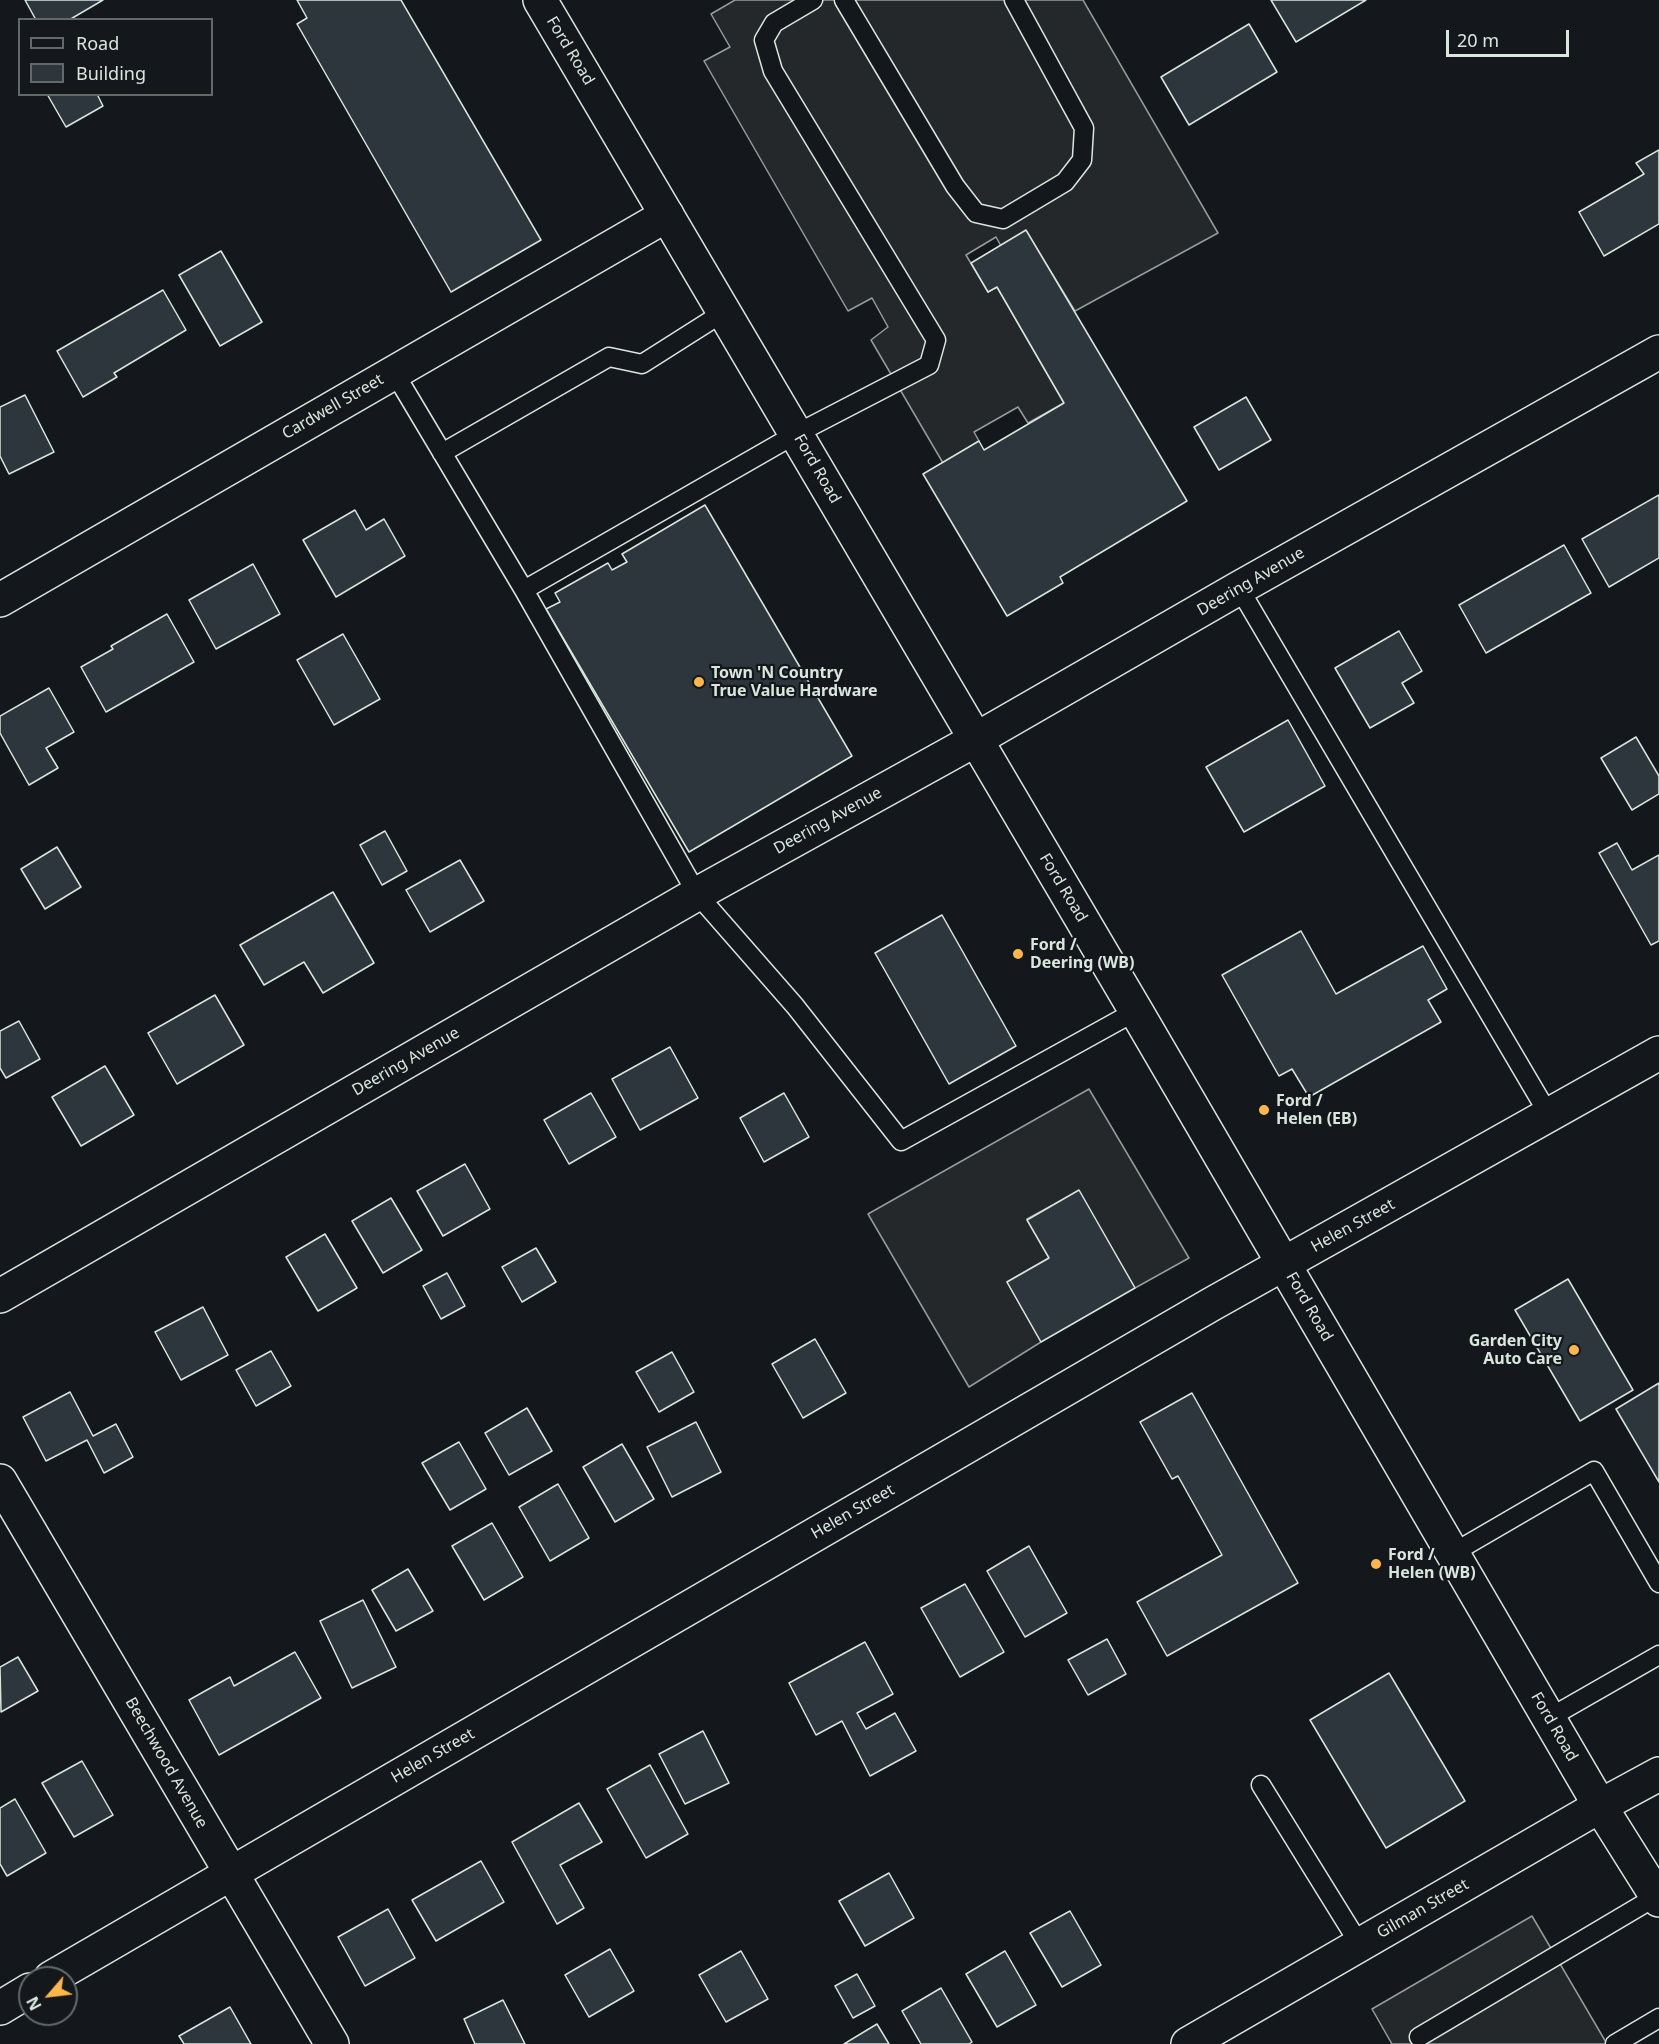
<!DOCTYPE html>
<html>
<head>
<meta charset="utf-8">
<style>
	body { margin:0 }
	#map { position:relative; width:1659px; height:2044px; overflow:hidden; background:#14181c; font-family:"Noto Sans",sans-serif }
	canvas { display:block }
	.legend { position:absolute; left:18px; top:18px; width:195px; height:78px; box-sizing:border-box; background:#14181c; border:2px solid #626a69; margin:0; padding:8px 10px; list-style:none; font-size:18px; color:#d8e6dc }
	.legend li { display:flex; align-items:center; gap:12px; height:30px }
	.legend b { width:30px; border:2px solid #626a69 }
	.north { position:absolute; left:18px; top:1966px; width:60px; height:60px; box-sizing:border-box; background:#14181c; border:2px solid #626a69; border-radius:50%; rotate:242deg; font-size:16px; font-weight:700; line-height:24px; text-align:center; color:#d8e6dc }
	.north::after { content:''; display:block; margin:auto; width:21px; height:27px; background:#ffb74d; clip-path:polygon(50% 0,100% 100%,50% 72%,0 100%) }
	.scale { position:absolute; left:1446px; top:30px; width:123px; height:27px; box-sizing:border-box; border:3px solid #d8e6dc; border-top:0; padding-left:8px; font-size:18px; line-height:21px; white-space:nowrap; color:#d8e6dc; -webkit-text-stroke:4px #14181c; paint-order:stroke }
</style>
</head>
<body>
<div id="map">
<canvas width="1659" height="2044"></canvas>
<ul class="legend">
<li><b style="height:8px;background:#14181c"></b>Road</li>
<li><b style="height:16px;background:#2c363c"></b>Building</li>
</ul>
<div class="north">N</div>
<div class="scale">20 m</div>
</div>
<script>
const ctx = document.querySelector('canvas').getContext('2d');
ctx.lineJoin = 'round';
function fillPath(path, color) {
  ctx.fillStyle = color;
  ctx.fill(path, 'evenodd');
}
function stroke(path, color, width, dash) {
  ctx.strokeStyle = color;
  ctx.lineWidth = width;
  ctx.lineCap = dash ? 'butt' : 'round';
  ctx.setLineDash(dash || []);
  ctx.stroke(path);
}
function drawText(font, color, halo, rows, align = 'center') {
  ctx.font = font + ' "Noto Sans",sans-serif';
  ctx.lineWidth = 4.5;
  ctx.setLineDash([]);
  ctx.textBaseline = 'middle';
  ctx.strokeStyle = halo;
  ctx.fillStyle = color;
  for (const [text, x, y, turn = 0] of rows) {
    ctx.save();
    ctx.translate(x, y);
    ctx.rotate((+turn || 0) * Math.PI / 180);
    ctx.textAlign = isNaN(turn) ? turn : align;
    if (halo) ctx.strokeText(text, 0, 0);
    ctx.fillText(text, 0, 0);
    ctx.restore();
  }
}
const parking = new Path2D(`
	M735 0H1083L1218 233 1075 311 1026 231 1001 246 996 237 966 255 988 292 997 287 1064 403 1028 423 1018 407 974 432 979 441 943 463 871 340 888 327 872 298 848 311 704 61 730 47 711 14Z
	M1089 1089 1189 1258 1135 1288 1079 1191 1027 1219 1049 1258 1007 1282 1041 1342 969 1387 868 1214Z
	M1532 1916 1607 2044H1392L1372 2009Z`);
fillPath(parking, '#24282b');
stroke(parking, '#939e99', 1.5);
const building = new Path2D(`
	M25 0H103L69 20H36Z
	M297 0H401L541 240 451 292 297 24 307 18Z
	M1271 0H1366L1296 42Z
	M1249 24 1277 72 1189 125 1161 77Z
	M47 94H97L103 106 66 127Z
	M1659 150V224L1604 256 1579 212 1644 174 1636 163Z
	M1026 230 1187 501 1060 577 1063 583 1007 616 923 474 979 441 984 450 1064 403 997 287 988 292 971 263Z
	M221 251 262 322 220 346 179 275Z
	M163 290 186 330 114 373 117 377 83 397 57 351Z
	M25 395 54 452 9 474 0 456V407Z
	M1246 397 1271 440 1219 470 1194 427Z
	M1659 495V558L1609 587 1582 539Z
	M705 505 852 756 689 852 546 609 560 602 555 593 608 563 612 570 627 562 622 554Z
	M355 510 366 530 384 519 405 556 336 597 303 540Z
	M1564 545 1591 593 1486 653 1459 605Z
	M253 564 280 614 216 649 189 600Z
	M167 614 194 662 106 712 81 667 113 649 111 646Z
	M1399 631 1422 671 1402 683 1414 703 1370 728 1335 668Z
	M343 634 380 699 334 725 297 660Z
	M49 688 74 732 46 748 58 768 29 785 0 733V716Z
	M1288 720 1325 786 1244 832 1206 767Z
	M1636 737 1659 776V794L1632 810 1601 758Z
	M385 831 407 871 382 885 360 845Z
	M1617 843 1632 870 1659 855V941L1651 945 1599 853Z
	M57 847 81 887 45 909 21 869Z
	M460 860 484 901 430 932 406 890Z
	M333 892 374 963 323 993 304 962 264 985 240 945Z
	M942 915 1016 1046 949 1084 875 953Z
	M1301 931 1336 994 1423 946 1447 989 1428 1000 1441 1022 1309 1097 1292 1069 1279 1076 1222 975Z
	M215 995 244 1045 177 1084 148 1033Z
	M19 1021 40 1059 6 1078 0 1068V1031Z
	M670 1047 698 1098 640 1130 612 1079Z
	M105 1066 134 1115 81 1146 52 1097Z
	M591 1093 616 1137 569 1164 544 1120Z
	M784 1093 809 1137 764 1162 740 1118Z
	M465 1164 490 1209 443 1236 417 1191Z
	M1079 1190 1135 1288 1041 1342 1007 1282 1049 1258 1027 1220Z
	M391 1198 422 1250 383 1273 352 1221Z
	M325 1234 357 1288 318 1311 286 1257Z
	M536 1248 556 1282 522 1302 502 1267Z
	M447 1273 465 1306 441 1319 423 1286Z
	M1568 1279 1633 1390 1580 1421 1515 1310Z
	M203 1307 228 1355 181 1380 155 1332Z
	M815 1339 846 1393 803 1418 772 1364Z
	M271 1351 291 1386 256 1406 236 1370Z
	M672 1352 694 1392 659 1412 636 1372Z
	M1659 1383V1482L1616 1409Z
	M70 1392 93 1436 116 1424 133 1457 104 1473 87 1440 46 1461 23 1417Z
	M1192 1393 1298 1583 1167 1656 1137 1602 1222 1555 1178 1476 1172 1479 1140 1422Z
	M527 1408 552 1451 509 1475 485 1433Z
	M696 1422 721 1472 672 1497 647 1447Z
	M459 1442 486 1489 450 1510 422 1463Z
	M622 1444 654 1499 615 1522 583 1467Z
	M558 1484 589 1538 550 1561 519 1507Z
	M492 1523 523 1577 484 1600 452 1546Z
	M1029 1546 1067 1613 1025 1637 987 1571Z
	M408 1569 433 1611 396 1631 372 1590Z
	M965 1584 1004 1652 960 1677 921 1608Z
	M363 1600 396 1667 352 1688 320 1621Z
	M1107 1639 1126 1674 1088 1695 1068 1660Z
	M865 1642 893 1694 857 1713 866 1729 895 1713 916 1751 870 1776 842 1721 816 1735 789 1683Z
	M295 1652 321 1698 219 1755 189 1700 230 1677 234 1686Z
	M18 1657 38 1691 1 1712 0 1667Z
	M1389 1673 1465 1801 1386 1848 1310 1720Z
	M703 1731 729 1783 685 1804 659 1754Z
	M82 1761 113 1815 74 1837 42 1783Z
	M650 1765 688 1834 646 1858 607 1789Z
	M15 1799 46 1853 7 1876 0 1864V1808Z
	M579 1803 602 1842 560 1865 584 1908 557 1924 512 1842Z
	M481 1861 504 1902 436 1941 412 1900Z
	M889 1873 914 1918 865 1946 839 1901Z
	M388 1909 415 1958 365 1986 338 1937Z
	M1070 1911 1101 1965 1062 1987 1030 1933Z
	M610 1949 634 1991 589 2017 565 1975Z
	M741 1951 768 1999 726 2022 699 1975Z
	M1005 1951 1036 2005 997 2027 966 1974Z
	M857 1974 875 2006 853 2018 835 1986Z
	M941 1988 972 2042 969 2044H921L902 2011Z
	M503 2000 525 2044H475L464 2019Z
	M230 2007 251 2044H184L179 2036Z
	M877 2024 889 2044H844Z`);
fillPath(building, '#2c363c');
stroke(building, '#d8e6dc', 1.5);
const service = new Path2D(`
	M844 0 955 186 976 213 1003 219 1065 182 1082 160 1084 128 1014 0
	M394 372 524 590 697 894 795 1006 901 1141 1136 1011
	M442 453 609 357 642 364 724 312
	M1239 588 1549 1115
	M524 590 796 434 929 365 936 340 773 71 764 40 774 23 813 0
	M1453 1553 1594 1471 1659 1583
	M1549 1718 1659 1655
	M1261 1785 1360 1945
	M1419 2037 1657 1896
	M1615 2044 1659 2018`);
const minor = new Path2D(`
	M0 600 667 215
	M0 1296 697 894 975 740 1239 588 1659 352
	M0 1481 332 2044
	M51 1978 1212 1304 1659 1053
	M0 2008 30 1990
	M1188 2044 1600 1806 1659 1774`);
const primary = new Path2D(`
	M540 0 1136 1011 1600 1806 1659 1900`);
stroke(service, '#d8e6dc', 21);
stroke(minor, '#d8e6dc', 36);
stroke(primary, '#d8e6dc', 36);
stroke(service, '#14181c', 18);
stroke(minor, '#14181c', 33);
stroke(primary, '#14181c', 33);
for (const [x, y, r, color] of [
	[699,682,6,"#ffb74d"],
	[1018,954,6,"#ffb74d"],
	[1264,1110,6,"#ffb74d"],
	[1574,1350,6,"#ffb74d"],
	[1376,1564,6,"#ffb74d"]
]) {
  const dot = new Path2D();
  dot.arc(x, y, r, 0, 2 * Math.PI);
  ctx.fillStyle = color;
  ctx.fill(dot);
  stroke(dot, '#14181c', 2);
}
drawText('16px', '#d8e6dc', '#14181c', [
	["Ford Road",570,51,59],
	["Cardwell Street",333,407,-30],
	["Ford Road",817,469,60],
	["Deering Avenue",1251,582,-30],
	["Deering Avenue",828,821,-29],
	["Ford Road",1063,888,59],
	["Deering Avenue",406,1062,-30],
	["Helen Street",1353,1226,-29],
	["Ford Road",1309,1307,60],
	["Helen Street",853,1512,-30],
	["Ford Road",1554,1727,60],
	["Helen Street",433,1756,-30],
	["Beechwood Avenue",166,1763,60],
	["Gilman Street",1423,1909,-30]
]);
drawText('bold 16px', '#d8e6dc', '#14181c', [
	["Town 'N Country",711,673],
	["True Value Hardware",711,691],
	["Ford /",1030,945],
	["Deering (WB)",1030,963],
	["Ford /",1276,1101],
	["Helen (EB)",1276,1119],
	["Garden City",1562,1341,"right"],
	["Auto Care",1562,1359,"right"],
	["Ford /",1388,1555],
	["Helen (WB)",1388,1573]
], 'left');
</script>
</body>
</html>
